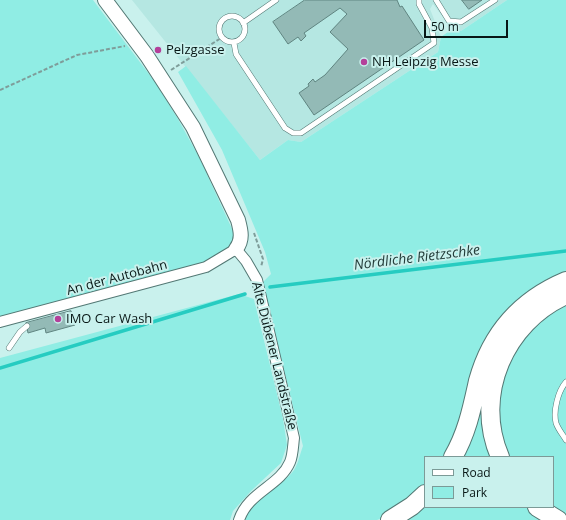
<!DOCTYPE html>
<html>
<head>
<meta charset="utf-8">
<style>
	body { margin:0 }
	#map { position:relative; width:566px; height:520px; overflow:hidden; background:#c9f1ed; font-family:"Open Sans",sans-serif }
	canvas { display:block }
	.legend { position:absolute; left:424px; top:456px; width:130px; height:52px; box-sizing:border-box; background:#c9f1ed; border:1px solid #7c9a97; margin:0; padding:5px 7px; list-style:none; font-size:12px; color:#081716 }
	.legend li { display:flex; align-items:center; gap:8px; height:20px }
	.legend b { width:20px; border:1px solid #7c9a97 }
	.scale { position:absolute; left:424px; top:20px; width:84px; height:18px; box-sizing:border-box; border:2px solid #081716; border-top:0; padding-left:5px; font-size:12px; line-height:14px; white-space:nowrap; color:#081716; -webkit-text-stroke:3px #c9f1ed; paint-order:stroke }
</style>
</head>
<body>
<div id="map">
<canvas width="566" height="520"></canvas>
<ul class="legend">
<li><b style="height:5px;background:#fff"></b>Road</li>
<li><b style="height:11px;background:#90ede4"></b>Park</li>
</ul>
<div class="scale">50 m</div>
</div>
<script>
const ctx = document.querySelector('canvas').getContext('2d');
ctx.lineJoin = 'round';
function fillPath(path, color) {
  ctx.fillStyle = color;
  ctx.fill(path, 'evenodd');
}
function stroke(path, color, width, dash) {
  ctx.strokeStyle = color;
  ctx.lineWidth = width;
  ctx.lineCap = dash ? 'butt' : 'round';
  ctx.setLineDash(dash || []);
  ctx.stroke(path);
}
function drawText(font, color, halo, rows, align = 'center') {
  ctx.font = font + ' "Open Sans",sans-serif';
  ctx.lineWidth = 4;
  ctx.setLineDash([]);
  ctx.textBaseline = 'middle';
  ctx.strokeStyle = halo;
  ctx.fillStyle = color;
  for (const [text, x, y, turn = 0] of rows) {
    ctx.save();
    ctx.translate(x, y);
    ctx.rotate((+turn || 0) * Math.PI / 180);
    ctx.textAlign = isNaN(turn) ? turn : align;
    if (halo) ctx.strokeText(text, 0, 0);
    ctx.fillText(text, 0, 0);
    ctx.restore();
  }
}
fillPath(new Path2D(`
	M132 0H507L461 31 452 29 433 4 430 9 441 37 438 52 301 142 288 140 260 160Z`), '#b5e7e2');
fillPath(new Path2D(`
	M0 0H93L155 82 178 119 199 157 233 231 235 236 228 248 204 262 0 317Z
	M507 0H566V274L444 457H425C425 465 427 478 424 485 419 498 390 516 377 520H244C252 497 280 489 294 470 298 464 300 454 303 446L262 283 271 274 265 252 222 150 178 72 186 66 260 160 288 140 301 142 438 52 441 37 452 29 461 31Z
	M239 294 254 299 283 419 287 445 281 463 251 491 233 511 230 520H0V358Z
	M566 304V516L553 507V457H505C502 446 497 433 496 421 494 382 514 337 547 314 553 310 560 308 566 304Z
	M484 403 493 457H460L479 405Z
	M425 502V507H529L545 520H402Z`), '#90ede4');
stroke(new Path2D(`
	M270 287 566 251
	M0 368 245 294`), '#26ccc1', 3.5);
const building = new Path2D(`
	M305 0H397L400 7 402 6 424 40 314 115 299 93 309 86 308 84 313 79 315 82 325 75 348 49 330 32 347 14 340 8 304 33 306 36 301 41 298 37 288 44 273 22Z
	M462 0H482L469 9Z
	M71 311 75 325 46 333 45 328 28 333 26 323Z`);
fillPath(building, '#93bab6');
stroke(building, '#608581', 1);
const lane = new Path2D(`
	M436 0 449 21 461 22 495 0
	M219 29a13 13 0 1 1 26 0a13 13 0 1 1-26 0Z
	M243 23 276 0
	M234 43 236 54 285 128 293 133H301L434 43 432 28 419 4V0
	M9 348 20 332 27 326
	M566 382C558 391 553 411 556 423 558 429 563 435 566 440`);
const street = new Path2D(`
	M0 322 206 267 236 249 246 261 257 280 294 438C293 445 293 455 290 462 280 486 248 492 239 520`);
const secondary = new Path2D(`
	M105 0 147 56 193 127 238 220C241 231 243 240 236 249`);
const highway = new Path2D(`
	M453 457C467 433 472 408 478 381 491 334 521 300 566 281
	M500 457C473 395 505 322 566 295
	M537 507 558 520
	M390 520 412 506 425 494`);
stroke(lane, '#537874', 6);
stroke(street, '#537874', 12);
stroke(secondary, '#537874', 16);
stroke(highway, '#537874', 20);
stroke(new Path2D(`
	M171 70 221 38
	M0 90 77 55 125 46
	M254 233 263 259 261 267`), '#7f9d9a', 2, [4, 2]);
stroke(lane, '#fff', 5);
stroke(street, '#fff', 10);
stroke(secondary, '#fff', 14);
stroke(highway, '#fff', 18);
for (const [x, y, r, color] of [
	[158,50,4,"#b4409a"],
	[364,62,4,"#b4409a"],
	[58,319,4,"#b4409a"]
]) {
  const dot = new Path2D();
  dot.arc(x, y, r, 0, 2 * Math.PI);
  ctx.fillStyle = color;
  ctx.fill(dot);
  stroke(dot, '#c9f1ed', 1.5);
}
drawText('13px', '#081716', '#c9f1ed', [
	["Pelzgasse",166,50],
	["NH Leipzig Messe",372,62],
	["IMO Car Wash",66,319]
], 'left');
drawText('13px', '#081716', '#c9f1ed', [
	["An der Autobahn",117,278,-15],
	["Alte Dübener Landstraße",274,356,76]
]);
drawText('italic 14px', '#233c39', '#c9f1ed', [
	["Nördliche Rietzschke",417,258,-7]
]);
</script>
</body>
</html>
